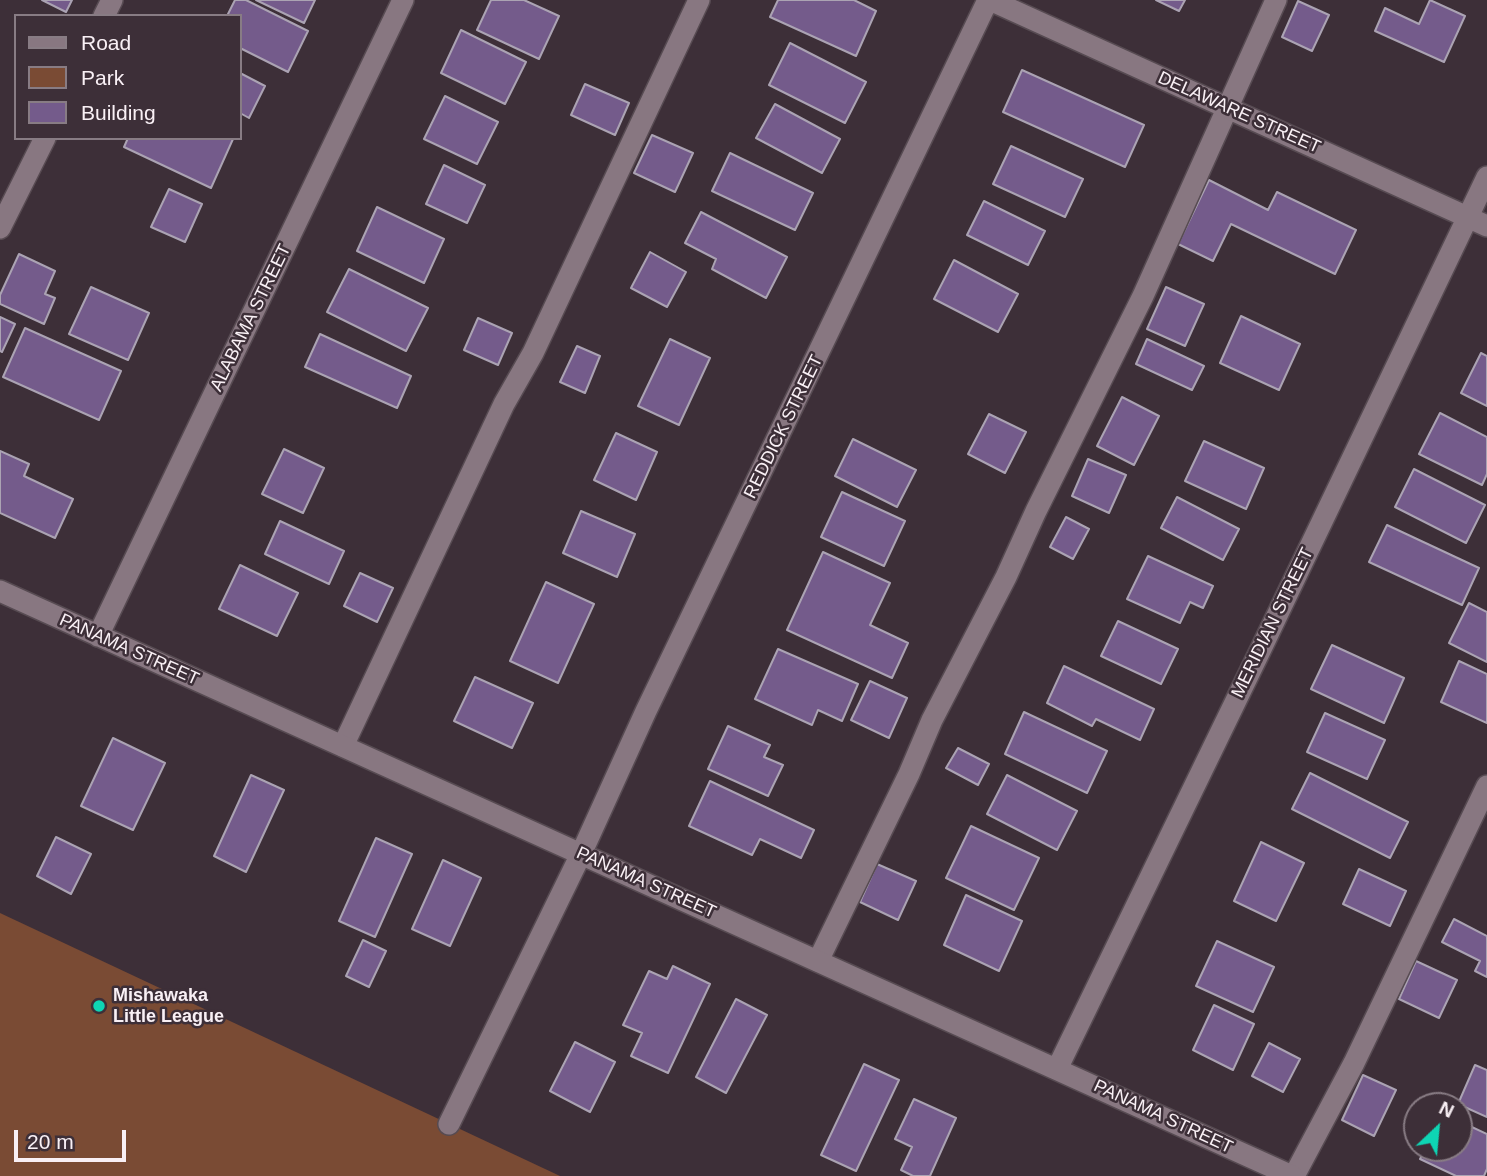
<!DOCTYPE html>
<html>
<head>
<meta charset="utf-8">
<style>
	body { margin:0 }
	#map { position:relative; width:1487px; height:1176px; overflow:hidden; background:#3d2f38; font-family:Arial,sans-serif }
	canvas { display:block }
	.legend { position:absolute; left:14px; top:14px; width:228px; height:126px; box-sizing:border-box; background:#3d2f38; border:2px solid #887c84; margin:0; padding:9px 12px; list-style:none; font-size:21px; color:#f9f0f5 }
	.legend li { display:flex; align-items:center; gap:14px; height:35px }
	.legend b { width:35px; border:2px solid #887c84 }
	.north { position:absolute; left:1403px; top:1092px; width:70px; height:70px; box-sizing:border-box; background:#3d2f38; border:2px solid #887c84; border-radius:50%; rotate:26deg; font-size:19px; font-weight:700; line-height:28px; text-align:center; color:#f9f0f5 }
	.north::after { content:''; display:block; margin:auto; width:24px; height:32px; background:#0ed5b4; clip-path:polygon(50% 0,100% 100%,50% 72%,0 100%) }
	.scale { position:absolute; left:14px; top:1130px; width:112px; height:32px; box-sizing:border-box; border:4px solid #f9f0f5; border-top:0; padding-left:9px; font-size:21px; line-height:24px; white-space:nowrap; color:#f9f0f5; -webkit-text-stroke:5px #3d2f38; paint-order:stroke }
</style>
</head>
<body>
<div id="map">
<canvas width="1487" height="1176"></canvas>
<ul class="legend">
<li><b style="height:9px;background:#887781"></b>Road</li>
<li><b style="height:19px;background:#7a4b34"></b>Park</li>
<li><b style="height:19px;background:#745b8b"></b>Building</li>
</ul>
<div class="north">N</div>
<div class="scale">20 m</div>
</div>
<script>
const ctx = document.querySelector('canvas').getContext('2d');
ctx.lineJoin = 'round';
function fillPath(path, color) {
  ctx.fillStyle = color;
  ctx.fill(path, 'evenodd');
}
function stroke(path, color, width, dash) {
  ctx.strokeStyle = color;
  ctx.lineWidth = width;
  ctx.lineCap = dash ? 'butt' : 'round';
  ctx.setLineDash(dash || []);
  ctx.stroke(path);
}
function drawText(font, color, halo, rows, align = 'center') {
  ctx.font = font + ' Arial,sans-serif';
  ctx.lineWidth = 5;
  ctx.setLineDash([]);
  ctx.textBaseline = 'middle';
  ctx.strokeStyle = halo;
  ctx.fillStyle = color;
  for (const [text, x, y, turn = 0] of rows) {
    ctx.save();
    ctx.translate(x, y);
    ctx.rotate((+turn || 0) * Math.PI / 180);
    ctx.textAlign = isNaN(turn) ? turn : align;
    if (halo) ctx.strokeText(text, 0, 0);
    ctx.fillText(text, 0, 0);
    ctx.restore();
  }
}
fillPath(new Path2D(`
	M0 913 560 1176H0Z`), '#7a4b34');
const building = new Path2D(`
	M42 0H72L66 12Z
	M235 0H246L308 31 288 72 240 48V16H227Z
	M256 0H315L304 23Z
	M491 0H524L559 16 539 59 477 30Z
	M778 0H854L876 11 856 56 770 17Z
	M1156 0H1185L1179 11Z
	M1430 0 1465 16 1444 62 1375 31 1385 8 1419 24Z
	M1298 1 1329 15 1312 51 1282 37Z
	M461 30 526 62 505 104 441 73Z
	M790 43 866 82 845 123 769 85Z
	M1022 70 1144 125 1125 167 1003 112Z
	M240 73 265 86 249 118 240 113Z
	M585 84 629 103 615 135 571 115Z
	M445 96 498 122 477 164 424 139Z
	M775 104 840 139 822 173 756 138Z
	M652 135 693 153 675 192 634 173Z
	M128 138H231L233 139 211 188 124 147Z
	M1011 146 1083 179 1065 217 993 184Z
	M730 153 813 193 795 230 712 191Z
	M444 165 485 185 467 223 426 204Z
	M1209 180 1268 210 1277 192 1356 230 1335 274 1231 224 1213 261 1178 244Z
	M169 189 202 204 185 242 151 227Z
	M984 201 1045 231 1028 265 967 235Z
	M377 207 444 239 424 283 357 251Z
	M701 212 787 257 766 298 712 269 716 259 685 243Z
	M650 252 686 272 667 307 631 288Z
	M19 254 55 271 45 294 55 298 44 324 0 304V295Z
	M954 260 1018 294 998 332 934 299Z
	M349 269 428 308 406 351 327 312Z
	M91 287 149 313 128 360 69 334Z
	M1166 287 1204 304 1185 346 1147 329Z
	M1241 316 1300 344 1279 390 1220 363Z
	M0 317 15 324 2 352 0 351Z
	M478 318 512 333 498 365 464 350Z
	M25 328 121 371 99 420 3 377Z
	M320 334 411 376 397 408 305 367Z
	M670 339 710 358 679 425 638 406Z
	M1147 339 1204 366 1192 390 1136 364Z
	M577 346 600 356 585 393 560 382Z
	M1481 353 1487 356V406L1461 393Z
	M1122 397 1159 416 1134 465 1097 446Z
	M1440 413 1487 437V474L1482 485 1419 454Z
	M989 414 1026 432 1005 473 968 454Z
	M616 433 657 452 636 500 594 480Z
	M853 439 916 470 897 507 835 476Z
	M1204 441 1264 468 1246 509 1185 481Z
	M284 449 324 468 303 513 262 494Z
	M0 451 29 464 24 476 73 499 55 538 0 513Z
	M1088 459 1126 475 1109 513 1072 496Z
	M1414 469 1485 505 1466 543 1395 507Z
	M842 492 905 521 884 566 821 537Z
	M1177 497 1239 529 1223 560 1161 528Z
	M581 511 635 534 617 577 563 553Z
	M1066 517 1089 529 1073 559 1050 547Z
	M280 521 344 551 329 584 265 554Z
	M1387 525 1479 568 1462 605 1369 562Z
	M823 552 890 583 870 625 908 643 892 678 787 630Z
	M1148 556 1213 586 1203 608 1190 602 1180 623 1127 599Z
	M240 565 298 593 277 636 219 609Z
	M360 573 393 588 377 622 344 606Z
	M546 582 594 604 558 683 510 661Z
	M1469 603 1487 612V662L1449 643Z
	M1118 621 1178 649 1161 684 1101 656Z
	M1332 645 1404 678 1384 723 1311 689Z
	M778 649 858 684 842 721 818 710 812 725 755 699Z
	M1459 661 1487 674V723L1441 702Z
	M1064 666 1154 709 1140 740 1096 719 1092 726 1047 703Z
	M475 677 533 703 512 748 454 721Z
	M870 681 907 698 889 738 851 720Z
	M1024 712 1107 751 1087 793 1005 754Z
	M1325 713 1385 740 1367 779 1307 752Z
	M728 726 770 745 764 757 783 765 768 796 708 769Z
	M113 738 165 763 133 830 81 806Z
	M958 748 989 764 978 785 946 768Z
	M1310 773 1408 822 1390 858 1292 809Z
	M251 775 284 790 246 872 214 856Z
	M1007 775 1077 811 1057 850 987 814Z
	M710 781 814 830 801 858 760 839 752 855 689 826Z
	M971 826 1039 858 1014 910 946 878Z
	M56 837 91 854 71 894 37 876Z
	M376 838 412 854 375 937 339 921Z
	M1261 842 1304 863 1276 921 1234 901Z
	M443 860 481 878 450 946 412 929Z
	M877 864 916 881 898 920 860 902Z
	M1359 869 1406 891 1390 926 1343 904Z
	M966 895 1022 921 999 971 944 945Z
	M1454 919 1487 936V977L1475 971 1480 961 1442 942Z
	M363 940 386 951 369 987 346 976Z
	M1217 941 1274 967 1253 1012 1196 986Z
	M1416 961 1457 980 1439 1018 1399 999Z
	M673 966 710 984 668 1073 631 1056 642 1033 623 1025 649 971 667 979Z
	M736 999 767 1015 726 1093 696 1077Z
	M1214 1005 1254 1024 1233 1070 1193 1050Z
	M575 1042 615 1062 590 1112 550 1091Z
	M1269 1043 1300 1059 1283 1092 1252 1076Z
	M864 1064 899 1080 856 1171 821 1155Z
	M1475 1065 1487 1070V1117L1458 1104Z
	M1363 1075 1396 1090 1374 1136 1342 1120Z
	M914 1099 956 1118 930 1176H913L901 1170 912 1147 895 1139Z
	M1459 1121 1487 1134V1169L1484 1176H1456L1420 1159 1426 1148H1459Z`);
fillPath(building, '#745b8b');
stroke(building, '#aba3b3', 2);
const service = new Path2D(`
	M104 16 112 0
	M0 228 45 138
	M343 746 504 404 533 353 699 0
	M818 961 909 774 932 720 1006 577 1036 511 1143 296 1276 0
	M449 1124 581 854
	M1294 1176 1354 1063 1487 786`);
const minor = new Path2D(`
	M990 0 1487 226
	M0 591 1292 1176
	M98 636 403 0
	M581 854 646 711 988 0
	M1057 1069 1261 649 1487 177`);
stroke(service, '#574b52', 24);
stroke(minor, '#574b52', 24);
stroke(service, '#887781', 21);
stroke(minor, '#887781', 21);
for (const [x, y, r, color] of [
	[99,1006,7,"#0ed5b4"]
]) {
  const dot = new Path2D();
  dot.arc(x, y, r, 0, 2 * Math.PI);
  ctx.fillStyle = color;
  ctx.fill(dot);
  stroke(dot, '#3d2f38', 2.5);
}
drawText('18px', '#f9f0f5', '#3d2f38', [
	["DELAWARE STREET",1239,113,24],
	["ALABAMA STREET",251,318,-64],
	["REDDICK STREET",784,427,-64],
	["MERIDIAN STREET",1273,623,-64],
	["PANAMA STREET",129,650,24],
	["PANAMA STREET",646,883,24],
	["PANAMA STREET",1163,1117,25]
]);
drawText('bold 18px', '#f9f0f5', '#3d2f38', [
	["Mishawaka",113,996],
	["Little League",113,1017]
], 'left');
</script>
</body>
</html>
